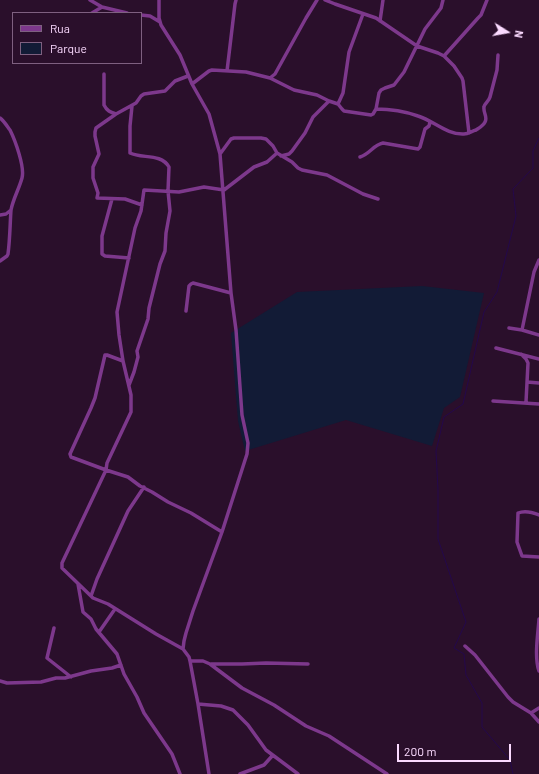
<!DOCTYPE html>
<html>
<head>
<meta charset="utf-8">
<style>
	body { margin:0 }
	#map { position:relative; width:539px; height:774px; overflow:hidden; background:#2a0f2b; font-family:Barlow,sans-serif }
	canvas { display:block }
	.legend { position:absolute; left:12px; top:12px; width:130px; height:52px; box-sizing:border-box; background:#2a0f2b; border:1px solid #7e6080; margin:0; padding:5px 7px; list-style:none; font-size:12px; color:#fbdaff }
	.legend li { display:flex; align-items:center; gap:8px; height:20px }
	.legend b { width:20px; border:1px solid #7e6080 }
	.north { position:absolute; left:487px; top:12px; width:40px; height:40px; -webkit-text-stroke:3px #2a0f2b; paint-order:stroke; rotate:101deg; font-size:11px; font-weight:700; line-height:16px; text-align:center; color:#fbdaff }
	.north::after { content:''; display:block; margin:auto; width:14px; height:18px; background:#fbdaff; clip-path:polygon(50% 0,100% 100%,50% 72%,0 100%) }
	.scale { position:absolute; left:397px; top:744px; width:114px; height:18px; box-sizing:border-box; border:2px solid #fbdaff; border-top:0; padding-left:5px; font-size:12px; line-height:14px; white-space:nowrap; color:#fbdaff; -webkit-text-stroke:3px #2a0f2b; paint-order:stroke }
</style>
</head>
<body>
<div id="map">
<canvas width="539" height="774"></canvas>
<ul class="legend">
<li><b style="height:5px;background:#7d388c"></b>Rua</li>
<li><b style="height:11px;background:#121b36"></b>Parque</li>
</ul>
<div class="north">N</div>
<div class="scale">200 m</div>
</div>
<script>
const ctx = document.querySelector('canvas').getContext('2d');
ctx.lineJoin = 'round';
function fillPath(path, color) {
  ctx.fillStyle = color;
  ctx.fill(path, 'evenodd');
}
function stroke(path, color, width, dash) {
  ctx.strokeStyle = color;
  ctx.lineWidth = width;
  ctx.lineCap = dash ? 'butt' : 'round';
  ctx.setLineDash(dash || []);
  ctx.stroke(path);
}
fillPath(new Path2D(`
	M422 286 484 293 460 397 444 408 432 446 346 420 245 451 238 421 231 333 297 292Z`), '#121b36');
stroke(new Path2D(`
	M513 774 510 760 482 727V703L466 675 464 654 454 648 466 622 438 539V490L436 451 444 417 463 404 484 312 497 292 516 216 513 189 533 168V151L539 138`), '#24084c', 1);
stroke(new Path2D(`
	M90 0 102 7 127 13
	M159 0V18L161 25 180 55 192 84 209 114 220 154 231 293 236 330 242 415 248 443 247 454 222 532 193 611 186 633 184 641 183 649 189 657 190 661 198 704 209 774
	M325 0 335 4 376 18 417 46 438 53 444 56 454 66 462 78 463 81 469 133
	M92 13 102 7
	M141 15 150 16 160 22
	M380 21 383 0
	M444 56 478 18 481 15 487 0
	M227 71 235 4 236 0
	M104 74V105C107 111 110 112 116 114
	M270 78 275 74 306 18 317 0
	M192 84 209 71 212 70 246 72 270 78 294 90 317 95 329 101 338 104 342 109 344 111 371 115 373 114 376 109 379 93 381 90 385 88 394 85 404 72 425 29 441 8 443 0
	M338 104 343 93 349 52 363 14
	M376 109C390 109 404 111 418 116 434 121 447 135 464 134 468 134 472 131 476 130 479 128 483 126 485 122 488 117 483 113 484 107 484 104 489 101 490 97L497 70 498 55
	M0 118C4 121 7 126 10 130 15 140 25 167 22 178 19 189 13 199 11 210 10 224 10 239 8 254L7 256 0 261
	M220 154 231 139 234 138H261L266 139 273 146 277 153 292 162 298 168 302 170 327 175 363 194 378 199
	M281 156 289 154 292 151 305 133 313 117 329 101
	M360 157C370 154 373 145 383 143L418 149 420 147 425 129 429 126 430 122
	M112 199 102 236V254L105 256 129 258
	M142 205 125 199 97 198 98 193 93 178V167L99 154 95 136V132L96 128 116 114 136 103 141 96 144 94 165 91 175 81 188 76
	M0 215 6 214 11 210
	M186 311 189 286 191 284 193 283 231 293
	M509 328 522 330 539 335
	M522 330 534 272 539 260
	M496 348 539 359
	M521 354 526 359 528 363 526 402
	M123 361 107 355H105L95 398 91 408 70 454 71 457 106 470 128 477 140 486 152 492 168 502 191 513 222 532
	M527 382 539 383
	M129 385 134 372 138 357 137 351 148 319 149 308 160 264 165 251 166 233 170 211 168 191 169 167C161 153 142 159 130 153V126L132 106
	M493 401 539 404
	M539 515C532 512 525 510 518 513L517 542 522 556 539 557
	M78 584 83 612 91 619 96 629 117 654 124 674 137 697 144 713 172 754 180 774
	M91 596 97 579 128 511 144 487
	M539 619C538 634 534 657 539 671
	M54 628 47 658 71 677
	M99 632 115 609
	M465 646 475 655 508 697 513 702 531 713 539 722
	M183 649 156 634 108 604 93 598 62 568V563L106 470 107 463 131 412V395L123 361 119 335 117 312 135 228 141 211 144 190 179 192 204 187 224 190 254 167 267 162 277 153
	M190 661H203L210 664 242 688 274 705 306 726 329 736 387 774
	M211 664H242L266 663 308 664
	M0 681 7 683 41 682 56 678H65L91 671 112 668 121 665
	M198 704 221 706 233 710 248 725 266 750 298 774
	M531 713 539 708
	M240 774 264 765 273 755`), '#7d388c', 3.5);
</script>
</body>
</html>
